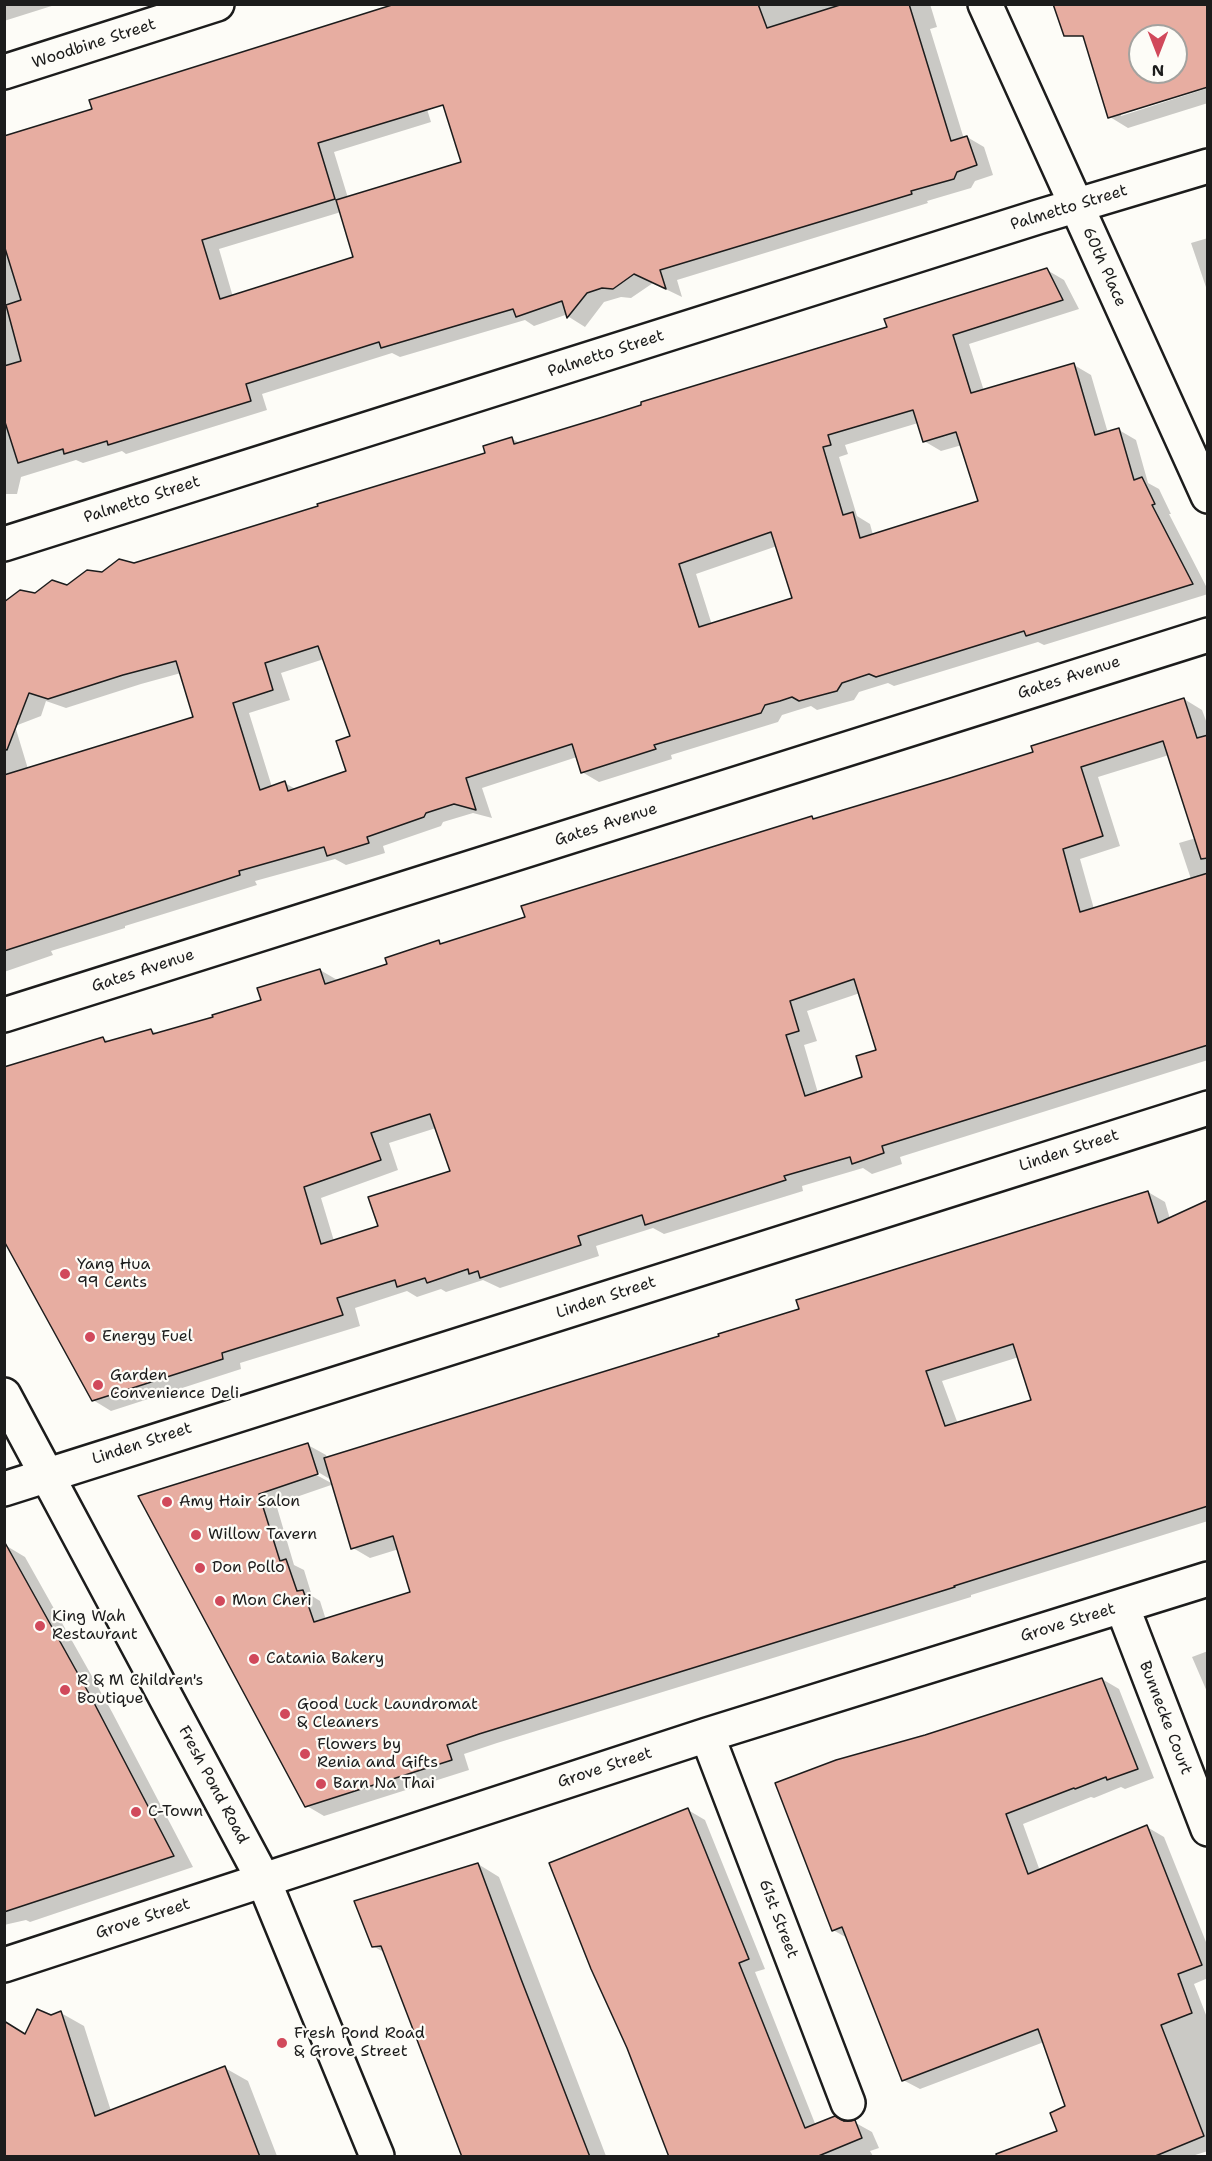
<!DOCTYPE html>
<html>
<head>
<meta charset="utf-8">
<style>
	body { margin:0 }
	#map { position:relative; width:1212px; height:2161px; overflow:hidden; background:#fdfcf7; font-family:"Shantell Sans",sans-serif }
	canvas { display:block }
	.frame { position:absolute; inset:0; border:6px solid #1c1c1c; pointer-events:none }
	.north { position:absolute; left:1128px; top:24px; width:60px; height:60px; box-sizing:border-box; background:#fdfcf7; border:2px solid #a3a29f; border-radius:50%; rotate:180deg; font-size:16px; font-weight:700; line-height:24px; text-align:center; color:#1c1c1c }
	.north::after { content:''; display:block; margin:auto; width:21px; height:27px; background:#d1495b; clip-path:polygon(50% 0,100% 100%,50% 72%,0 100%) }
</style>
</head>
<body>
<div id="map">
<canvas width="1212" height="2161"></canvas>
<div class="frame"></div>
<div class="north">N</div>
</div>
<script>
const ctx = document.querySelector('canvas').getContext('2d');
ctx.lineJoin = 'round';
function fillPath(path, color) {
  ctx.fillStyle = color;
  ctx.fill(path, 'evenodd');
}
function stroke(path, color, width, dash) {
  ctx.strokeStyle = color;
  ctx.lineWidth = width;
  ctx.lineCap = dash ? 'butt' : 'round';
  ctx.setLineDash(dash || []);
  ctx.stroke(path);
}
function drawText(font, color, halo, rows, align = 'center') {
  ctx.font = font + ' "Shantell Sans",sans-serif';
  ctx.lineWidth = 4.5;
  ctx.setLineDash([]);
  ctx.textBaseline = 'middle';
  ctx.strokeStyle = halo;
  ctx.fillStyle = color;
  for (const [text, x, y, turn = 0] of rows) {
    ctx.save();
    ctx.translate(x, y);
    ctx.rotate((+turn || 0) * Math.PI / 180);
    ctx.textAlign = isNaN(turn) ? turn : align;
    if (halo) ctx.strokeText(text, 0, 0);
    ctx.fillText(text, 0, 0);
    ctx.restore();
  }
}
fillPath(new Path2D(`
	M4 4H58L4 21Z
	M438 4H930L937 27 930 29 964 139 967 137 984 147 993 175 975 181 971 188 927 201 928 203 677 280 682 297 653 283 631 298 621 297 604 302 585 327 569 317 568 314 534 326 525 320 400 357 392 353 262 394 267 410 126 454 122 451 83 463 76 460 21 477 17 494H4V137L399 20 431 122 334 152 348 198 462 163ZM341 212 355 258 233 297 219 249Z
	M1208 21V85L1121 113V116L1208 88V103L1128 128 1110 117 1140 42V72H1176V36H1160Z
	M1208 238V293L1191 243Z
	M1047 270 1064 280 1079 309 969 344 984 391 1074 365 1091 375 1108 433 1119 430 1136 440 1148 483 1159 489 1171 514H1169L1208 590V594L1044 645 1038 642 894 686 888 683 875 687 859 692 854 700 817 710 811 706 798 710 782 715 778 722 671 755 672 759 599 782 582 772 577 757 482 788 492 818 473 813 443 822 441 826 383 846 385 853 346 865 335 859 255 881 257 885 125 926V928L51 951 53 955 4 972V604L67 586 102 574 487 454 512 439 520 443 889 328ZM918 423 924 441 941 451 962 445 980 502 873 535 870 524 857 516 839 457 848 454 845 445ZM777 546 794 599 712 625 696 574ZM324 659 352 737 347 772 297 790 285 783 272 787 249 713 290 700 281 673ZM181 673 195 718 28 769 15 726 41 716 46 701 66 708 141 684Z
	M1184 699 1202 710 1208 726V1060L900 1157 902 1164 872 1174 863 1168 802 1186 803 1191 664 1234 653 1228 596 1246 599 1256 500 1288 483 1280 446 1292 441 1289 417 1297 407 1291 355 1308 360 1326 240 1363 241 1369 111 1411 93 1400 103 1038 110 1042 151 1030 158 1034 214 1018 263 1001 320 970 339 981 388 965 439 942 443 945 527 918 812 818 816 820 1034 753ZM1169 755 1196 838 1179 843 1191 879 1094 909 1080 859 1120 846 1098 777ZM860 993 878 1051 864 1078 818 1093 804 1045 817 1041 807 1011ZM436 1128 452 1172 379 1227 334 1241 321 1198 398 1170 389 1143Z
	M1148 1192 1165 1202 1170 1219 1208 1201V1521L971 1595V1597L497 1743 464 1754 469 1770 324 1816 307 1806 141 1497 308 1445 326 1455 327 1459 721 1337ZM1019 1357 1033 1401 958 1424 942 1381ZM313 1469 333 1481V1484L311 1472ZM334 1484 353 1548 370 1558 399 1549 412 1593 326 1620 320 1601 312 1596 304 1570 294 1565 276 1504Z
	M5 1545 25 1557 112 1712 193 1867 30 1922 26 1920 4 1925Z
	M1208 1651V1694L1192 1657Z
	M1102 1679 1119 1689 1154 1778 1125 1789 1121 1787 1094 1798 1091 1797 1023 1824 1040 1871 1147 1827 1164 1837 1208 1947V1978L1194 1984 1208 2020V2151L1192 2156H992L1059 2132 1067 2107 1044 2042 920 2089 903 2080 849 1939 833 1930 925 1736Z
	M688 1810 705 1820 765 1969 755 1972 816 2126 854 2122 872 2132 879 2148 870 2151 873 2156H671Z
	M478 1864 499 1877 606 2156H463L385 1953 373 1946Z
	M61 2013 84 2026 111 2111 225 2068 248 2081 277 2156H4L26 2035 51 2017Z`), '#0003');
const building = new Path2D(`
	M395 4H758L767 28 843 4H909L951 141 967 136 977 165 957 172 954 179 911 191 912 194 660 270 666 289 634 274 613 289 602 288 587 293 567 318 562 301 516 317 513 309 381 348 379 342 246 384 251 401 108 445 107 441 64 454 63 449 18 463 4 419V366L21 361 6 305 21 300 4 245V136L92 109 89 100ZM443 105 461 162 336 200 353 257 220 299 202 240 335 199 318 143Z
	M1053 4H1208V87L1108 118 1083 36H1064ZM1140 36H1176V72H1140Z
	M1047 268 1063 300 953 335 971 393 1074 363 1095 435 1119 428 1134 480 1142 477 1155 504 1152 505 1193 584 1026 636 1024 631 876 677 869 674 842 683 837 691 799 701 792 697 780 701 765 705 761 713 654 745 656 749 581 773 572 744 466 778 476 810 454 804 426 813 424 817 367 837 369 843 327 856 324 847 239 871 240 875 4 951V775L193 717 176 661 123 675 48 699 29 693 7 750 4 749V602L20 590 35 593 52 580 67 585 87 570 102 572 119 559 134 563 318 506 317 504 485 453 483 446 512 437 514 444 603 417 641 405V402L887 327 884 319ZM913 410 923 442 956 432 978 501 860 538 853 512 843 515 823 447 831 445 828 435ZM771 532 792 598 699 627 679 564ZM318 646 350 736 336 741 346 771 288 791 285 781 260 790 233 703 273 690 265 663Z
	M1184 698 1197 738 1208 735V858L1201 859 1163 741 1081 767 1103 836 1063 849 1080 912 1208 873V1045L882 1146 884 1153 852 1164 850 1157 784 1176 786 1180 645 1225 642 1215 578 1236 581 1245 480 1278 478 1271 469 1274 468 1269 427 1283 425 1278 397 1287 395 1280 337 1298 343 1315 222 1353 223 1359 92 1401 4 1241V1067L103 1037 105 1042 151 1029 153 1034 213 1017 212 1015 261 1000 257 988 320 969 325 984 387 964 385 958 439 940 440 944 525 917 521 906 812 816 813 819 950 778 1033 752 1031 746ZM854 979 876 1050 856 1056 862 1077 805 1096 786 1035 799 1031 790 1001ZM430 1114 450 1171 368 1197 378 1226 321 1244 304 1187 381 1160 371 1133Z
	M1148 1191 1158 1223 1208 1200V1506L954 1586 955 1587 479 1734 447 1745 452 1760 305 1807 138 1496 308 1443 318 1474 259 1494 280 1561 286 1559 297 1591 303 1590 314 1622 410 1592 393 1536 351 1549 324 1458 719 1336 718 1334 799 1309 796 1300ZM1013 1344 1031 1400 945 1426 926 1371Z
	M4 1541 92 1699 174 1856 4 1912Z
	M1102 1678 1138 1769 1107 1780 1106 1777 1075 1789 1074 1788 1006 1814 1028 1874 1147 1825 1202 1965 1178 1974 1192 2013 1161 2025 1204 2136 1153 2157H997L996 2154 1057 2131 1050 2113 1065 2106 1038 2029 902 2081 842 1927 832 1931 775 1783 836 1760 925 1735Z
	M688 1808 749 1959 739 1963 805 2128 835 2116 844 2121 855 2120 862 2138 816 2157H669L627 2048 591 1969 549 1863Z
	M478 1863 521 1979 590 2157H462L381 1946 372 1947 354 1901Z
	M37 2009 51 2015 61 2011 95 2116 225 2066 260 2157H4V2021L25 2034Z`);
fillPath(building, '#e7ada1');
stroke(building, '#1c1c1c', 1.5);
const minor = new Path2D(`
	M985 4 1208 496
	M4 72 217 4
	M4 544 1038 217 1208 166
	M4 1015 1208 635
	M4 1489 1208 1108
	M1122 1606 1208 1829
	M707 1735 848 2103
	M4 1965 707 1735 1208 1579`);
const secondary = new Path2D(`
	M4 1395 263 1879 377 2156`);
stroke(minor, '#1c1c1c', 38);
stroke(secondary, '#1c1c1c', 38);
stroke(minor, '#fdfcf7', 33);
stroke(secondary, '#fdfcf7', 33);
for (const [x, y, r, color] of [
	[65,1274,6,"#d1495b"],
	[90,1337,6,"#d1495b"],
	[98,1385,6,"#d1495b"],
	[167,1502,6,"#d1495b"],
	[196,1535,6,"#d1495b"],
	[200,1568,6,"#d1495b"],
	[220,1601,6,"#d1495b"],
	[40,1626,6,"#d1495b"],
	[254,1659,6,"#d1495b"],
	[65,1690,6,"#d1495b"],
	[285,1714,6,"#d1495b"],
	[305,1754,6,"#d1495b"],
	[321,1784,6,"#d1495b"],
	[136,1812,6,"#d1495b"],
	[282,2043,6,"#d1495b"]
]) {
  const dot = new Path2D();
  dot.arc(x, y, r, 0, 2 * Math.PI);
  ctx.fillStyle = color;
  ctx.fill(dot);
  stroke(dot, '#fdfcf7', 2);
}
drawText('16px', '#1c1c1c', '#fdfcf7', [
	["Woodbine Street",94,44,-18],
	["Palmetto Street",1069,208,-17],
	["60th Place",1104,267,66],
	["Palmetto Street",606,354,-18],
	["Palmetto Street",142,500,-18],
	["Gates Avenue",1069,678,-18],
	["Gates Avenue",606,825,-18],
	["Gates Avenue",143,971,-18],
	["Linden Street",1069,1151,-18],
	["Linden Street",606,1298,-18],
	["Linden Street",142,1444,-18],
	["Grove Street",1068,1623,-17],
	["Bunnecke Court",1165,1718,69],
	["Grove Street",605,1768,-18],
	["Fresh Pond Road",213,1785,62],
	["Grove Street",143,1919,-18],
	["61st Street",778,1919,69]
]);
drawText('16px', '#1c1c1c', '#fdfcf7', [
	["Yang Hua",77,1265],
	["99 Cents",77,1283],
	["Energy Fuel",102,1337],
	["Garden",110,1376],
	["Convenience Deli",110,1394],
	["Amy Hair Salon",179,1502],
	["Willow Tavern",208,1535],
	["Don Pollo",212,1568],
	["Mon Cheri",232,1601],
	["King Wah",52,1617],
	["Restaurant",52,1635],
	["Catania Bakery",266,1659],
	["R & M Children's",77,1681],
	["Boutique",77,1699],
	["Good Luck Laundromat",297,1705],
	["& Cleaners",297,1723],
	["Flowers by",317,1745],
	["Renia and Gifts",317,1763],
	["Barn Na Thai",333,1784],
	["C-Town",148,1812],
	["Fresh Pond Road",294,2034],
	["& Grove Street",294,2052]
], 'left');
</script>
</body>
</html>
